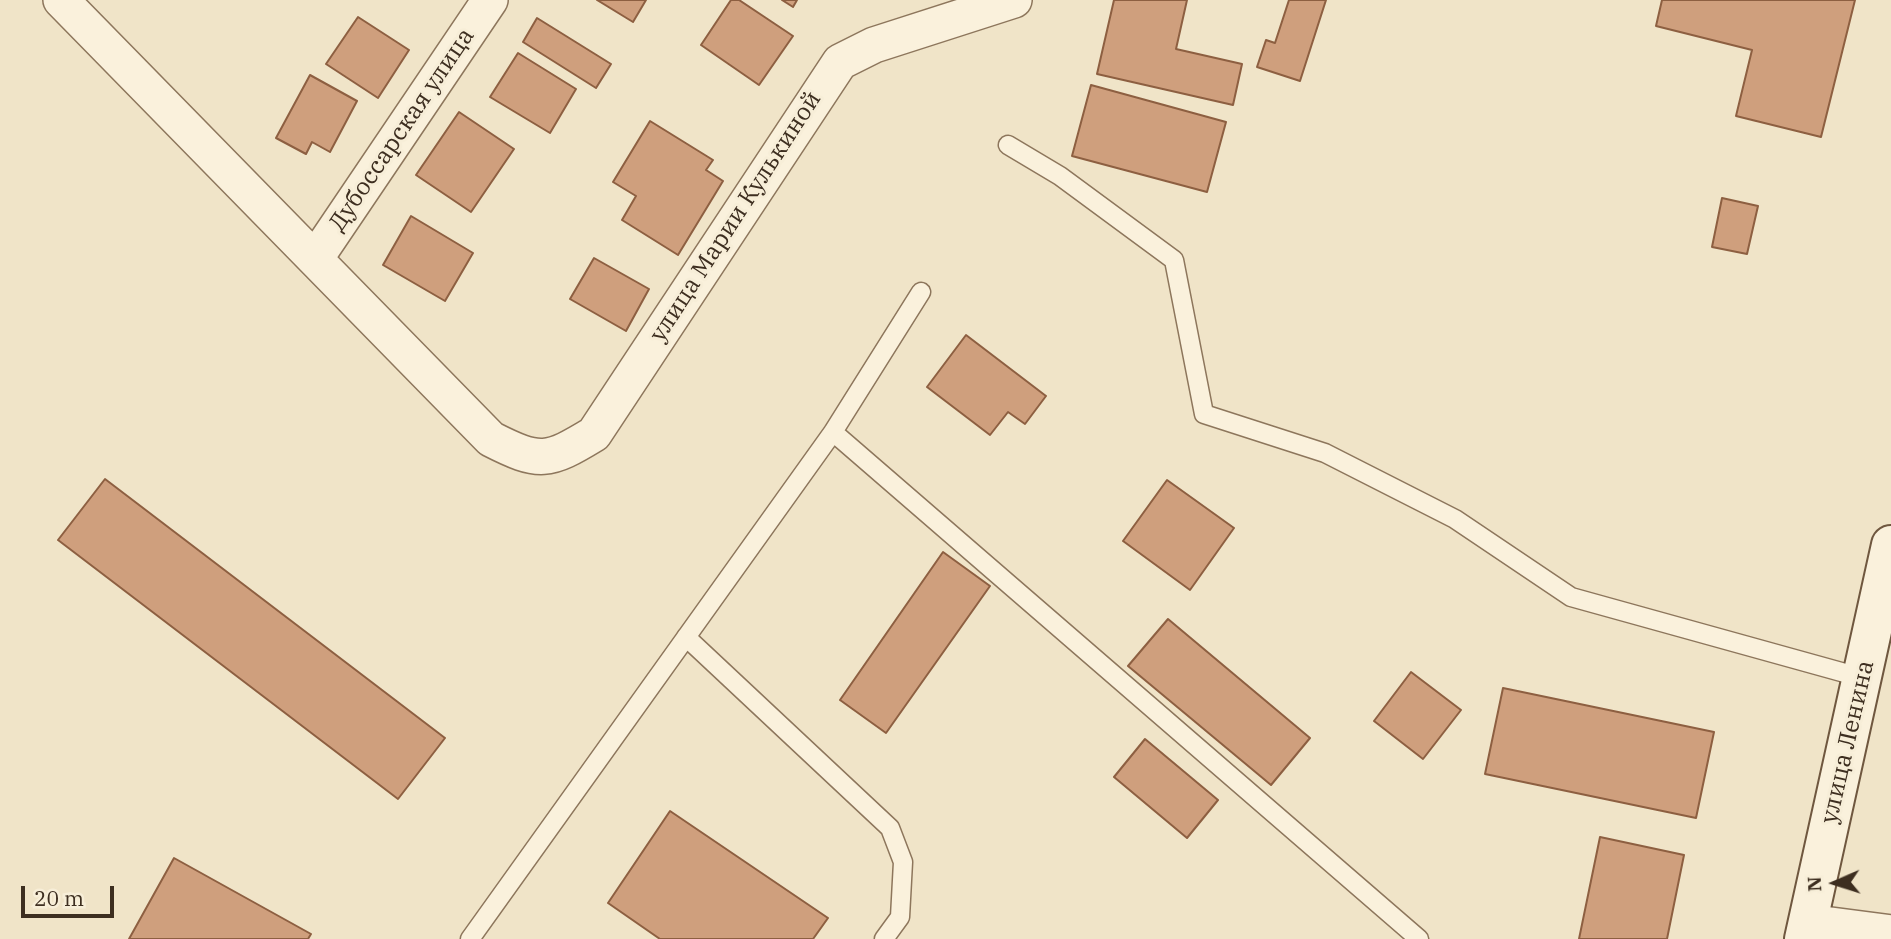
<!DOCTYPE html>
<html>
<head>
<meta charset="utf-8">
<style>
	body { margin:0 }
	#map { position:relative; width:1891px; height:939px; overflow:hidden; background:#f0e4c8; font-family:"IBM Plex Serif",serif }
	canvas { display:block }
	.north { position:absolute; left:1800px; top:848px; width:70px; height:70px; -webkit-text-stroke:5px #f7eed8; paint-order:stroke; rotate:267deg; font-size:19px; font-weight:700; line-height:28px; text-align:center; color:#3d2e20 }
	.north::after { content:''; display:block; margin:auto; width:24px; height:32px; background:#3d2e20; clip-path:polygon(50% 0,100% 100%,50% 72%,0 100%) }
	.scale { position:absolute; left:21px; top:886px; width:93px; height:32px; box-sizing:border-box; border:4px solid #3d2e20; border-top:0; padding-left:9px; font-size:21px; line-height:24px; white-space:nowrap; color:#3d2e20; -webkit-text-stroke:5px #f7eed8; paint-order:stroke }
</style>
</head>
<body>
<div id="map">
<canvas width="1891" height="939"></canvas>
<div class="north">N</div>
<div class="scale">20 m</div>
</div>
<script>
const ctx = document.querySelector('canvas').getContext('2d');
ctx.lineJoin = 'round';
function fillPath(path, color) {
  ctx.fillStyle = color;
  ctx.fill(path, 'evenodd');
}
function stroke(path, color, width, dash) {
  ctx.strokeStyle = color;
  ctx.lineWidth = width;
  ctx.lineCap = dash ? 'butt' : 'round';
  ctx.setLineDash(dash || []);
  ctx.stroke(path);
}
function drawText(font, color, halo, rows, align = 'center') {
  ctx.font = font + ' "IBM Plex Serif",serif';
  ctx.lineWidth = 6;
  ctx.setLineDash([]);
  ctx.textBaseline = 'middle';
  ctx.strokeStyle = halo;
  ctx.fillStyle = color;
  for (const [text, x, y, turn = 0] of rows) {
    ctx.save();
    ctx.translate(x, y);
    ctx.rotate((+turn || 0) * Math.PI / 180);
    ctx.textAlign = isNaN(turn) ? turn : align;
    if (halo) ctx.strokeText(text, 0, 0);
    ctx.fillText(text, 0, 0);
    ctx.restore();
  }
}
const building = new Path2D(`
	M597 0H646L633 22Z
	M731 0H739L793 36 759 85 701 45Z
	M782 0H797L793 7Z
	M1114 0H1187L1176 49 1242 64 1233 105 1097 74Z
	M1289 0H1326L1300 81 1257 67 1266 40 1275 43Z
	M1662 0H1855L1821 137 1736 116 1752 50 1656 26Z
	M358 17 409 50 378 98 326 64Z
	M537 18 611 64 596 88 523 42Z
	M518 53 576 89 550 133 490 97Z
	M310 75 357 101 330 152 312 142 306 154 276 138Z
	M1091 85 1226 122 1207 192 1072 156Z
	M459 112 514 149 471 212 416 175Z
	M650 121 713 160 706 170 723 181 678 255 622 220 636 196 613 182Z
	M1722 198 1758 206 1747 254 1712 247Z
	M411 216 473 253 445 301 383 265Z
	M594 258 649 289 626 331 570 299Z
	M966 335 1046 396 1025 424 1008 412 990 435 927 387Z
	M105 479 445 738 398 799 58 540Z
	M1167 480 1234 528 1190 590 1123 541Z
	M943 552 990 586 886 733 840 700Z
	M1168 619 1310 738 1271 785 1128 666Z
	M1411 672 1461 710 1423 759 1374 721Z
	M1503 688 1714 732 1696 818 1485 774Z
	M1145 739 1218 800 1187 838 1114 777Z
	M670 811 828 918 813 939H660L608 903Z
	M1600 837 1684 855 1667 939H1579Z
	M174 858 311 934 308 939H129Z`);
fillPath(building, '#cf9f7d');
stroke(building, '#8d5f41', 2);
const lane = new Path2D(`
	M1008 145 1060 176 1174 260 1204 414 1325 453 1455 519 1571 597 1863 678
	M833 432 1419 939
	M686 637 890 828 903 862 900 917 884 939
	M470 939 833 432 921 292`);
const street = new Path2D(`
	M61 0 491 439C540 464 548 462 594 434L840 62 874 45 1014 0
	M315 259 490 0
	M1808 922 1891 933`);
const secondary = new Path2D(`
	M1804 939 1891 545`);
stroke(lane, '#8d765c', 21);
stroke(street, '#8d765c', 38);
stroke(secondary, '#6f573f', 42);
stroke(lane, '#faf1dc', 18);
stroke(street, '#faf1dc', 35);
stroke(secondary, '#faf1dc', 38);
drawText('24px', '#3d2e20', '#f7eed8', [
	["Дубоссарская улица",402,130,-56],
	["улица Марии Кулькиной",736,217,-57],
	["улица Ленина",1848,742,-77]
]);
</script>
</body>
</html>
